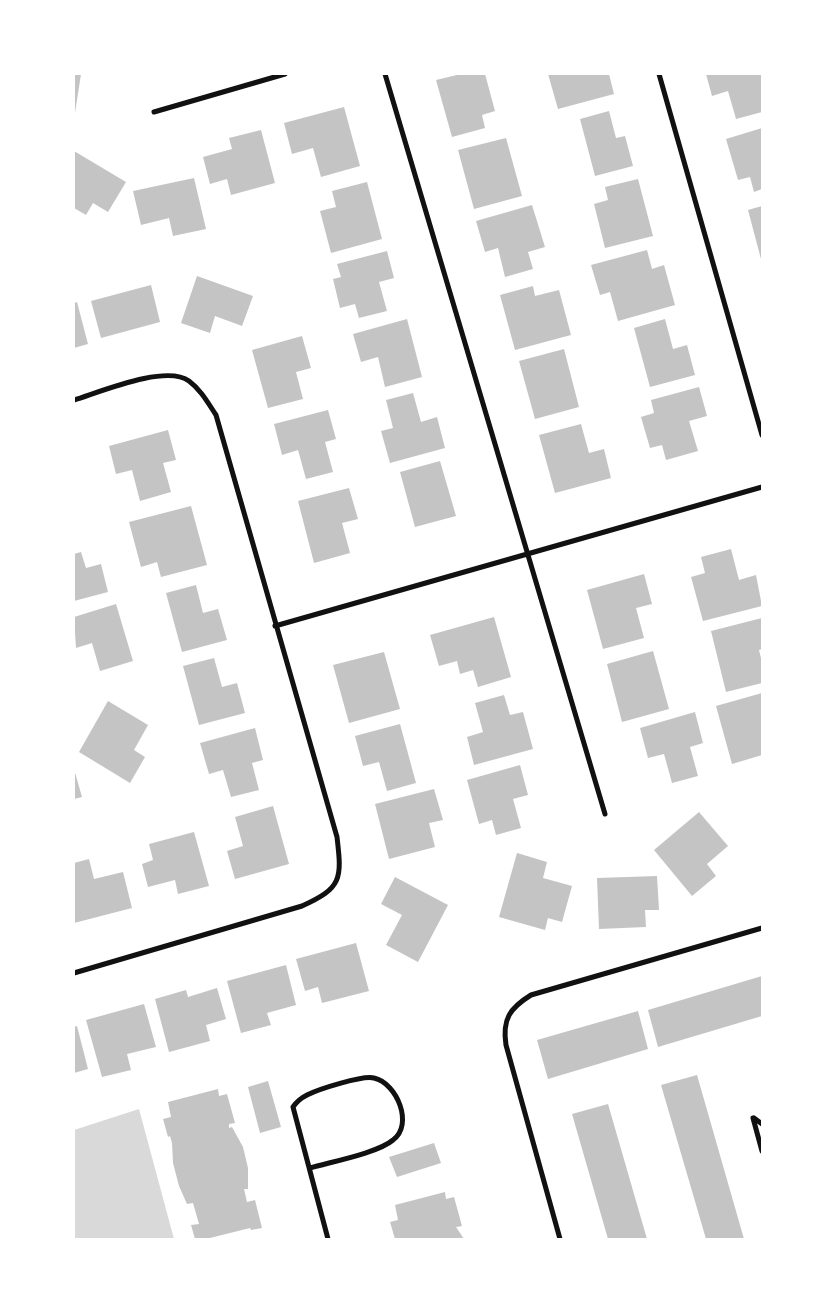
<!DOCTYPE html>
<html>
<head>
<meta charset="utf-8">
<style>
	body { margin:0 }
	#map { position:relative; width:836px; height:1313px; overflow:hidden; background:#fff; font-family:Spectral,serif }
	canvas { display:block }
	.frame { position:absolute; inset:0; border:75px solid #fff; pointer-events:none }
</style>
</head>
<body>
<div id="map">
<canvas width="836" height="1313"></canvas>
<div class="frame"></div>
</div>
<script>
const ctx = document.querySelector('canvas').getContext('2d');
ctx.lineJoin = 'round';
function fillPath(path, color) {
  ctx.fillStyle = color;
  ctx.fill(path, 'evenodd');
}
function stroke(path, color, width, dash) {
  ctx.strokeStyle = color;
  ctx.lineWidth = width;
  ctx.lineCap = dash ? 'butt' : 'round';
  ctx.setLineDash(dash || []);
  ctx.stroke(path);
}
fillPath(new Path2D(`
	M139 1109 174 1239H74V1130Z`), '#d9d9d9');
fillPath(new Path2D(`
	M74 74H81L75 113H74Z
	M461 74H485L495 111 482 115 485 128 452 137 436 80Z
	M548 74H609L614 94 558 109Z
	M706 74H762V112L736 119 728 91 712 96Z
	M344 107 360 166 321 177 313 148 292 154 284 123Z
	M609 111 616 138 625 136 633 166 595 176 580 119Z
	M762 128V189L754 192 750 177 738 180 726 139Z
	M261 130 275 183 231 195 227 179 210 184 203 157 232 149 229 138Z
	M506 138 522 196 474 209 458 150Z
	M74 151 126 182 108 212 93 203 86 215 74 208Z
	M194 178 206 229 173 236 169 218 141 225 133 191Z
	M638 179 653 236 605 248 594 204 608 200 605 187Z
	M367 182 382 239 331 253 320 211 336 207 332 191Z
	M532 205 545 247 528 252 533 269 505 277 498 248 485 252 476 221Z
	M762 206V263L748 210Z
	M647 250 652 269 664 265 675 305 618 321 610 292 600 295 591 265Z
	M387 251 394 278 379 282 387 311 359 318 355 304 340 308 333 279 341 277 337 264Z
	M197 276 253 296 242 326 215 316 210 333 181 323Z
	M151 285 160 322 101 338 91 301Z
	M533 286 535 296 559 290 571 335 515 350 500 295Z
	M77 302 88 344 74 348V303Z
	M407 319 422 377 385 387 378 357 361 362 353 334Z
	M665 319 673 349 687 345 695 375 650 387 634 328Z
	M302 336 311 368 296 372 303 399 268 408 252 350Z
	M564 349 579 407 535 419 519 361Z
	M699 387 707 416 689 421 698 451 666 460 662 445 650 448 641 417 654 413 651 400Z
	M413 393 421 422 437 417 445 448 390 463 381 431 393 428 386 400Z
	M328 410 336 439 325 442 333 472 306 479 298 450 282 455 274 424Z
	M581 424 589 453 604 449 611 478 555 493 539 435Z
	M168 430 176 460 163 463 171 492 140 501 132 470 116 474 109 446Z
	M440 461 456 516 415 527 400 472Z
	M349 488 358 519 342 523 350 553 314 563 298 501Z
	M191 506 207 565 161 577 157 562 141 567 129 522Z
	M731 549 739 580 756 575 762 606 703 621 691 577 705 573 701 557Z
	M81 552 86 568 101 564 108 592 74 601V554Z
	M644 574 652 604 636 608 644 638 603 649 587 590Z
	M196 585 203 613 218 609 227 640 182 652 166 593Z
	M116 604 133 661 100 671 92 643 76 648 74 617Z
	M494 617 511 677 478 687 473 670 460 674 457 661 439 666 430 635Z
	M762 618V649L759 650 762 662V683L726 692 711 631Z
	M653 651 669 709 622 722 607 664Z
	M384 652 400 709 349 723 333 665Z
	M214 658 222 687 237 683 245 713 199 725 183 666Z
	M762 693V755L732 764 716 706Z
	M504 695 510 715 523 712 533 749 474 765 467 737 483 732 475 703Z
	M108 701 148 725 134 750 145 757 130 783 79 752Z
	M695 712 703 743 690 747 698 776 672 783 664 754 648 758 640 728Z
	M400 724 416 783 387 791 379 762 363 766 355 736Z
	M255 728 263 760 252 763 259 790 231 797 223 770 209 774 200 743Z
	M520 765 528 795 513 799 521 828 496 835 492 820 479 824 467 780Z
	M74 769 82 797 74 799Z
	M434 789 443 820 429 823 435 847 389 859 375 804Z
	M273 806 289 864 235 879 227 851 243 846 235 817Z
	M699 812 728 846 707 864 716 876 692 896 654 850Z
	M194 832 209 886 178 894 175 880 148 887 142 864 153 860 149 844Z
	M517 853 547 862 543 878 572 886 562 922 548 918 545 930 499 917Z
	M89 859 94 879 123 872 132 908 74 923V863Z
	M657 876 659 910H645L646 927 599 929 597 878Z
	M395 877 448 905 418 962 386 945 402 915 381 904Z
	M356 943 369 991 322 1003 318 987 305 991 296 959Z
	M286 965 296 1005 267 1013 271 1025 241 1033 227 981Z
	M762 976V1016L658 1047 648 1010Z
	M217 988 226 1019 206 1025 210 1041 169 1052 155 999 186 990 188 997Z
	M144 1004 156 1047 127 1054 131 1070 102 1077 86 1020Z
	M638 1011 648 1049 548 1079 537 1040Z
	M77 1026 88 1069 74 1073V1027Z
	M697 1075 744 1239H706L661 1085Z
	M268 1081 281 1127 260 1133 248 1087Z
	M218 1089 219 1096 227 1094 235 1123 229 1124V1128L232 1127 243 1147 248 1168V1189H244L247 1202 255 1200 262 1228 251 1230 250 1228 206 1239H195L191 1225 199 1224 193 1203 187 1204 179 1186 173 1163 172 1143 170 1136 168 1137 163 1119 171 1117 168 1102Z
	M608 1104 647 1239H608L572 1114Z
	M434 1143 441 1163 397 1177 389 1157Z
	M445 1192 446 1199 454 1197 462 1226 456 1227 464 1239H395L390 1222 398 1220 395 1205Z`), '#c4c4c4');
stroke(new Path2D(`
	M385 74 605 814
	M659 74 762 435
	M154 112 285 74
	M74 400C100 392 166 364 189 381 201 390 208 403 216 415L337 837C342 879 342 888 302 906L74 973
	M275 626 762 487
	M753 1118 762 1151
	M754 1118 762 1124
	M310 1168C330 1162 378 1153 393 1140 414 1125 397 1083 374 1078 363 1075 319 1089 307 1095 301 1098 297 1101 293 1107L328 1239
	M560 1239 506 1045C502 1019 510 1008 531 995L762 928`), '#111', 5);
</script>
</body>
</html>
